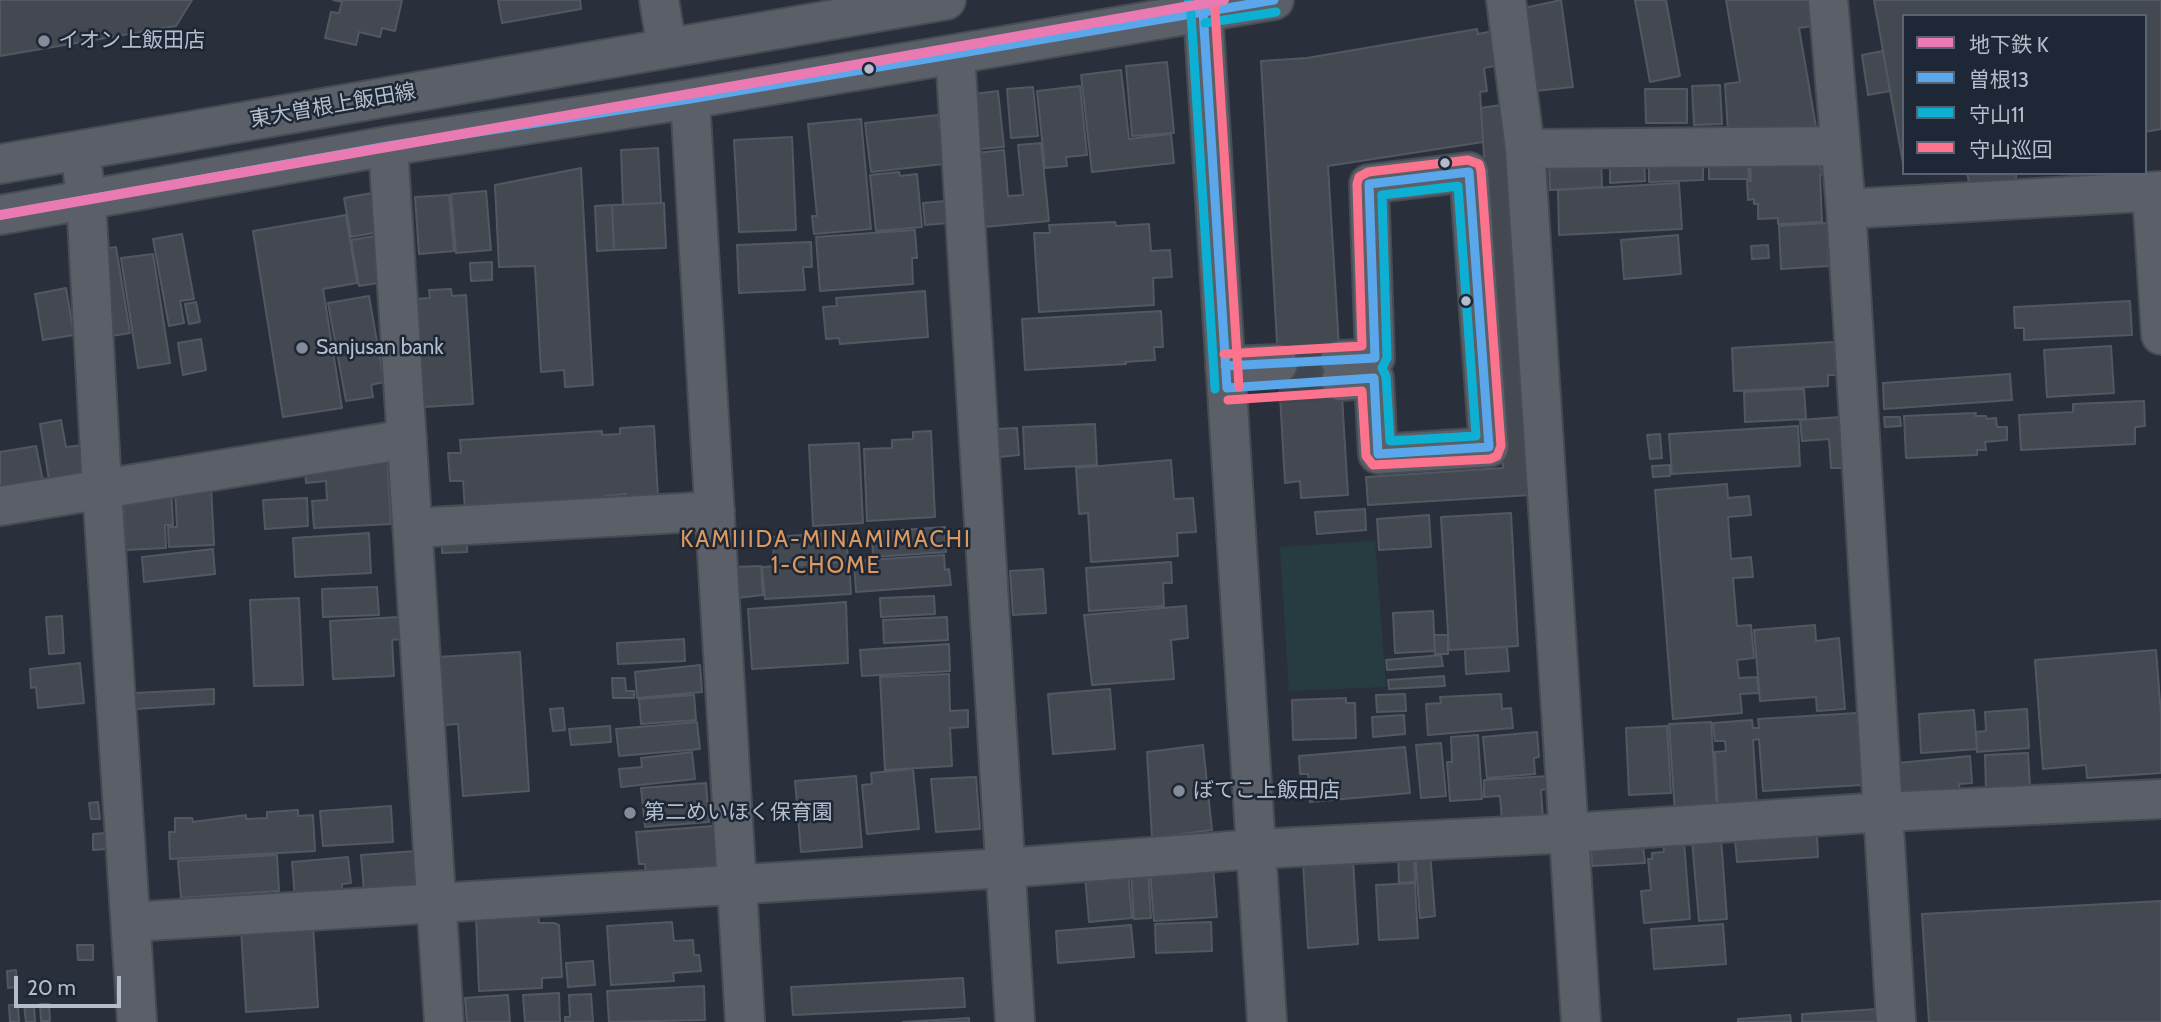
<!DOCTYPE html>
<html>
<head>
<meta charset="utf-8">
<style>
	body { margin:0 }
	#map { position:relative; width:2161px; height:1022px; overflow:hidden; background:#2a303b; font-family:Cabin,"Noto Sans JP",sans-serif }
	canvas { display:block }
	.legend { position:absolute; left:1902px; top:14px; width:245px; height:161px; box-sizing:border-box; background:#1d2736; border:2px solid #596372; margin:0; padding:9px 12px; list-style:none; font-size:21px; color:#b4bdcb }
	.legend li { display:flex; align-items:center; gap:14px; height:35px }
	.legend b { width:35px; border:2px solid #596372 }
	.scale { position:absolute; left:14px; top:976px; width:107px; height:32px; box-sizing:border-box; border:4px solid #b4bdcb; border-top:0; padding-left:9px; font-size:21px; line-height:24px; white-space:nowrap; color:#b4bdcb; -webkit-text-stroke:5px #1d2736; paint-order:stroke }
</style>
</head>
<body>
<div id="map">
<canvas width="2161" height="1022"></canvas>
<ul class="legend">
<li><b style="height:9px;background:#ea7ab2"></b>地下鉄 K</li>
<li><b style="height:9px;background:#5aa8eb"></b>曽根13</li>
<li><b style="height:9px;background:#0dafd3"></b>守山11</li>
<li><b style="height:9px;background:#fc738d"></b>守山巡回</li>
</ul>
<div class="scale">20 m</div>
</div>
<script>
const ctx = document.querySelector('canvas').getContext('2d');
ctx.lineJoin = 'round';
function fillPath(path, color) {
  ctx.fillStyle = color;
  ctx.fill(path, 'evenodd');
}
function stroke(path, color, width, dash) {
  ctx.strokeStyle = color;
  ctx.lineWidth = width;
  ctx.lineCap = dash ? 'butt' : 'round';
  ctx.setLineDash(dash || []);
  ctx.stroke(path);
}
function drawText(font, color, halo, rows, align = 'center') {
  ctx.font = font + ' Cabin,"Noto Sans JP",sans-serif';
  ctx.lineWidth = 5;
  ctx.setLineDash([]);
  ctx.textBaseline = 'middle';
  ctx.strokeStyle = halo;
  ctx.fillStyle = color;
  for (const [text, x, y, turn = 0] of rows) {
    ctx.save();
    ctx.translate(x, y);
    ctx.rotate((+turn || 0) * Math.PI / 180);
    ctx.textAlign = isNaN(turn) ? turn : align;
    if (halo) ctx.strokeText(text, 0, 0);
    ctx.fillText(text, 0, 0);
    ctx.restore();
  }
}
fillPath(new Path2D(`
	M1375 541 1386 687 1289 691 1280 547Z`), '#273c41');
const building = new Path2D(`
	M0 0H192L176 26 0 56Z
	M333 0H402L395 31 382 28 380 37 359 32 356 45 325 38 331 12 339 13 342 2Z
	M498 0H580L581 9 502 23Z
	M1561 0 1573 87 1535 91 1524 8Z
	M1635 0H1666L1680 76 1650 82Z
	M1726 0H1808L1812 26 1799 28 1816 127 1728 132 1725 84 1740 82Z
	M1874 0H2161V129L2145 132V16H1904V169Z
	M1477 29 1478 34 1494 31 1500 65 1484 68 1487 91 1480 92 1483 142 1328 166 1348 495 1301 498 1300 481 1285 483 1261 61 1307 58Z
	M1883 51 1890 91 1868 95 1862 55Z
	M1167 62 1174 133 1132 136 1126 66Z
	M1121 70 1129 139 1171 134 1174 163 1092 172 1081 75Z
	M1720 85 1722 124 1694 125 1692 86Z
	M1080 86 1087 155 1066 157 1067 166 1045 168 1037 91Z
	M1033 87 1038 136 1011 138 1007 89Z
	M1645 89H1687V123H1646Z
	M998 91 1004 147 979 149 974 94Z
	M1507 104 1531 495 1368 505 1366 477 1503 468 1481 108Z
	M938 115 944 164 871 172 865 123Z
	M861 119 871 229 814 234 812 216H817L808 124Z
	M792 137 796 230 739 232 734 140Z
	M1041 143 1049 221 984 227 977 153 1004 150 1008 196 1023 195 1018 145Z
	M658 148 661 203 623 205 621 150Z
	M1814 157 1824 174 1820 175 1822 222 1778 224V218L1758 219V204H1754V199L1748 200 1747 181H1751L1750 160Z
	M1601 159 1602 187 1550 190 1549 164Z
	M1644 160 1645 181 1610 183V162Z
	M1703 160V180L1649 182V162Z
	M1709 160H1748L1749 179H1709Z
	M581 168 593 385 565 387 564 370 541 372 535 266 499 267 495 185Z
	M899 172 900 176 917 174 922 227 876 231 870 175Z
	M1967 173H2016V183L1969 182Z
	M1679 183 1682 229 1559 235 1558 190Z
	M486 191 491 250 456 253 451 194Z
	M372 193 379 232 351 237 344 198Z
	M449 195 454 251 419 254 415 197Z
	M945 201 948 223 925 225 923 203Z
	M664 203 666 248 614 250 612 205Z
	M612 205 614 250 597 251 595 206Z
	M346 215 357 283 323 289 342 408 283 417 253 231Z
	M1115 222 1116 226 1149 224 1151 251 1170 250 1172 277 1153 278 1154 305 1039 312 1034 233H1050L1049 225Z
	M1827 223 1829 266 1781 269 1779 226Z
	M915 230 917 258H912L913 284 820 291 816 237Z
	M182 234 194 299 180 301 184 323 169 326 153 239Z
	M1678 235 1681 274 1624 279 1621 240Z
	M375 236 384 282 359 286 351 240Z
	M811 242 812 267H803L805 290 739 293 737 245Z
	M1768 245 1769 258 1752 259 1751 246Z
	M116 247 130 333 111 336 103 249Z
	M153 254 170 363 138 368 121 258Z
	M492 262V280L471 281 470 263Z
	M66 288 74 335 43 340 35 294Z
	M451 289 452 296 466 295 473 404 424 407 417 299 430 298 429 290Z
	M925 291 928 337 840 344 839 338 826 339 823 307 837 306 836 298Z
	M369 296 384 382 371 385 373 397 346 401 328 303Z
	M2130 301 2132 335 2024 340V328H2015L2014 307Z
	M196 302 200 322 189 324 185 304Z
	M1161 311 1163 347H1154L1155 360 1125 362 1126 364 1025 370 1022 319Z
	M201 339 206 370 183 375 178 343Z
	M1834 342 1836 375H1828V386L1734 391 1732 348Z
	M2111 346 2114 393 2047 397 2044 350Z
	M2010 374 2012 400 1884 409 1883 383Z
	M1804 389 1806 419 1745 422 1744 392Z
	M2144 401 2145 426 2135 427V444L2021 450 2019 415 2073 412V404Z
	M1976 413 1975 416H1986L1987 419 1996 418 1997 427H2007V440L1985 442 1986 450H1977V455L1906 458 1904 416Z
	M1840 417 1843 468H1831L1829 439 1802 441 1800 420Z
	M1884 417H1900L1901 426 1885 427Z
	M61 420 66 447 84 445 87 465 78 476 49 480 40 424Z
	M1095 424 1097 465 1025 469 1023 427Z
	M654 426 658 497 626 499V494L606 496 607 500 465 509 463 481H450L448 453H461L460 440 602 431V435L620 434V428Z
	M1798 426 1800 466 1672 474 1669 434Z
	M1017 428 1019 455 999 457 997 429Z
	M931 431 935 517 867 521 864 449 892 448V440L913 439V432Z
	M1660 434 1662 458 1650 459 1647 435Z
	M859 443 863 523 813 526 809 445Z
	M36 446 43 481 0 488V452Z
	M387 456 391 524 314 528 312 501 327 500 326 481 306 483 305 467Z
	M1171 460 1174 499 1193 498 1196 532 1177 533 1178 556 1091 562 1088 513 1079 514 1076 468Z
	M1670 465V476L1653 477 1652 466Z
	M1727 484 1728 498 1749 496 1751 515 1728 517 1731 559 1751 557 1753 577 1733 578 1737 626 1751 625 1754 658 1737 660 1739 678 1757 677 1759 693 1740 694 1742 713 1673 719 1655 490Z
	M211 486 214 545 169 547 168 527H177L175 488Z
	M171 488 173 525H165L166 548 126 550 123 498Z
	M307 498 308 526 265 529 263 500Z
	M1365 509 1366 530 1317 534 1315 512Z
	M1511 513 1518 646 1449 650 1441 517Z
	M1429 515 1431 547 1379 550 1377 519Z
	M945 527 946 552 873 557 872 532Z
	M846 532 848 560 774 564 773 537Z
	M369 533 371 573 295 577 293 538Z
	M442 541H467V552L442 553Z
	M213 549 215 574 144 582 142 557Z
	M944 555 945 570 949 569 951 585 856 592 854 561Z
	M849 562 851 594 765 599 762 567Z
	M1171 562 1172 583H1163L1164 606 1089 611 1086 568Z
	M761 566 763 595 736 598 733 567Z
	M1043 569 1046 613 1013 615 1010 571Z
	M377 587 379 615 323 617 322 589Z
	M934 596 935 614 881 617 880 598Z
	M299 598 303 685 254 686 250 600Z
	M846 602 848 663 752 669 748 609Z
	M1186 606 1188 638 1171 640 1174 679 1092 685 1084 615Z
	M1433 611 1435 651 1395 653 1393 613Z
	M62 616 64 653 49 654 46 617Z
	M399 617 401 639 392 640 394 676 333 679 330 621Z
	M947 617 948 640 884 643 883 620Z
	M1815 625 1816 641 1839 638 1845 709 1817 711 1816 697 1760 701 1754 630Z
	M1434 635H1448V654H1435Z
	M684 639 685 661 618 664 617 643Z
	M949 644 950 671 862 676 860 650Z
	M1507 647 1509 671 1466 674 1465 649Z
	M2156 650 2161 715V773L2087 778 2086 765 2043 769 2035 660Z
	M520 652 529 791 463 796 458 724 443 725 438 657Z
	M1441 655 1443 666 1387 670 1386 660Z
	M80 663 84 703 38 708 36 687 31 688 30 669Z
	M700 665 702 692 637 698 635 672Z
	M949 674 950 711 968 710V727L950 728 952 766 885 770 880 677Z
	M1444 676 1445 686 1389 689 1388 680Z
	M612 678H625L626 691H634V698H613Z
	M214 689V704L135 709 134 693Z
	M1110 689 1115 749 1053 754 1048 694Z
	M1405 694 1406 711 1377 712 1376 695Z
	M1501 694 1502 709 1511 708 1513 728 1428 735 1426 704 1441 703 1440 697Z
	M694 695 696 720 641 724 639 699Z
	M1346 698V703H1355L1356 738 1293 740 1292 700Z
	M563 708 565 730 553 731 550 709Z
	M2027 709 2029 748 1977 752 1976 732 1986 731 1985 712Z
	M1974 710 1977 749 1921 753 1919 714Z
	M1857 713 1862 785 1763 791 1759 739 1753 740 1757 805 1718 808 1715 752 1726 751 1725 741H1715L1713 723 1752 720 1753 728H1759L1758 719Z
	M1404 715 1405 734 1373 737 1372 717Z
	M697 722 700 749 619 756 616 729Z
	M1711 722 1717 811 1675 814 1669 724Z
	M610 726 611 742 571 745 569 729Z
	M1667 726 1671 793 1629 795 1626 728Z
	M1537 732 1539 757 1534 758 1535 774 1487 778 1483 737Z
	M1478 735 1482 799 1450 801 1447 762H1452L1451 737Z
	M1441 743 1446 796 1421 798 1416 745Z
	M1203 745 1212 830 1152 838 1147 752Z
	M1405 747 1410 793 1310 802 1308 774H1300L1299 756Z
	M692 752 695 779 621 787 619 769 642 767 641 758Z
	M2028 753 2030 787 1986 789 1985 755Z
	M1970 756 1972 783 1959 784 1960 795 1902 799 1898 763Z
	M913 769 919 829 867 834 862 785 872 784 871 773Z
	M856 776 862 847 801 852 795 781Z
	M1549 776V789L1541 790 1543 819 1502 822 1500 796 1484 797V780Z
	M976 777 980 829 936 832 931 779Z
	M706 783 709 822 645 827 641 788Z
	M98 802 100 819H91L89 803Z
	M391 806 393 842 323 846 320 811Z
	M298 810V816L313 815 315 851 170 859 169 832H175V818H192L193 822 246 815V819L267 818V812Z
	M714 826 718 869 646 874 645 864H639L636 832Z
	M107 833 108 849 93 850V834Z
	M1817 834 1818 857 1737 862 1735 840Z
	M1721 838 1727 919 1699 921 1692 840Z
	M1684 841 1690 919 1644 923 1641 891 1651 890 1648 859H1652V853L1664 852 1663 843Z
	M1643 845 1645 863 1592 866 1591 847Z
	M416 851 418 888 364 892 361 855Z
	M1430 851 1435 916 1420 918 1415 852Z
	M1414 854 1415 882 1399 883 1398 855Z
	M277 855 279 891 181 898 178 861Z
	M348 857 351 883 342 884V894L295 898 292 862Z
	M1353 859 1358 944 1308 948 1303 862Z
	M1213 867 1217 917 1154 921 1150 871Z
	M1148 871 1151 918 1134 919 1131 872Z
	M1128 872 1132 918 1089 922 1085 876Z
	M1415 883 1418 938 1379 940 1376 885Z
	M2161 901V1022H1929L1922 914Z
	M538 913 539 923H554L559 925 562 977 542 978V988L479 991 476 916Z
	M672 922 674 941 693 940 694 955H699L701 971 673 973 674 981 611 985 607 926Z
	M1211 922 1212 951 1156 953 1155 924Z
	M1723 924 1726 964 1654 969 1651 929Z
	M313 925 318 1007 246 1012 241 929Z
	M1131 925 1134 957 1058 963 1056 931Z
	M77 945H93V960H78Z
	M593 961 595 985 568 987 566 963Z
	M16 970 17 987 8 988 7 971Z
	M963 978 965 1007 793 1015 791 987Z
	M704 986 705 1020 609 1022 607 991Z
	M559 993 560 1022H525L523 995Z
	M591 994 593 1022H565V1017H570L569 995Z
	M508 995 510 1022H467L465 998Z
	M40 1004H49L50 1021H41Z
	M9 1005H18L19 1022H10Z
	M24 1005H34L35 1022H26Z
	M1878 1009 1879 1022H1802V1014Z
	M1790 1015 1791 1022H1738V1019Z
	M969 1018V1022H903Z`);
fillPath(building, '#434851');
stroke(building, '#525862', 2);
stroke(new Path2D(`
	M1279 384 1341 381`), '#3f4551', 38, [38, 19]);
const minor = new Path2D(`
	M659 0 667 48
	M1200 0 1203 11 1267 1022
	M1506 0 1525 149 1581 1022
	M1828 0 1846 209 1896 1022
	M955 54 1015 1022
	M690 99 745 1022
	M388 146 444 1022
	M1525 149 1840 146
	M0 164 946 0
	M83 173 86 200 102 488 137 1022
	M2152 192 2161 335
	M1846 209 2161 191
	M0 215 388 146 690 99 1274 0
	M1340 360 1375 358 1369 184 1469 172 1489 447 1378 454 1374 378 1341 381
	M1225 366 1278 364
	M0 506 407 439
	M413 528 715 511
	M131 922 1005 868 1257 849 1570 833 1883 812 2161 799`);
stroke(minor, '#474b53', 42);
stroke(minor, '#5b6068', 38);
stroke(new Path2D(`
	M1200 0 1203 11 1227 388
	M0 215 388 146 690 99 1274 0
	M1225 366 1375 358 1369 184 1469 172 1489 447 1378 454 1374 378 1227 388`), '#5aa8eb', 9);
stroke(new Path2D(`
	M1188 3 1191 13 1215 389
	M1205 23 1276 12
	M1458 186 1476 436 1390 441 1386 376 1382 368 1387 358 1382 195Z`), '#0dafd3', 9);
stroke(new Path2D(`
	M1213 0 1215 10 1239 387
	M1224 354 1362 346 1357 184 1359 177 1368 172 1468 160 1479 164 1481 171 1501 446 1497 456 1490 459 1373 465 1366 456 1362 391 1228 400`), '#fc738d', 9);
stroke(new Path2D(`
	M0 215 1224 0`), '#ea7ab2', 10);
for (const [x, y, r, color] of [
	[44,41,7,"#848c99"],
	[869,69,6,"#b4bdcb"],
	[1445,163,6,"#b4bdcb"],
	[1466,301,6,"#b4bdcb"],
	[302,348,7,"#848c99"],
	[1179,791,7,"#848c99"],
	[630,813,7,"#848c99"]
]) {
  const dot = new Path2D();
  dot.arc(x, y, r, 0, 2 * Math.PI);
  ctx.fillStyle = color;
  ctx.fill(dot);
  stroke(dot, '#1d2736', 2.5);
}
drawText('21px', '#b4bdcb', '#1d2736', [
	["イオン上飯田店",58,41],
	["Sanjusan bank",316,348],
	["ぼてこ上飯田店",1193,791],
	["第二めいほく保育園",644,813]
], 'left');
drawText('21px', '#b4bdcb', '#1d2736', [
	["東大曽根上飯田線",333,106,-10]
]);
ctx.letterSpacing = '2px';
drawText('23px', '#db985f', '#1d2736', [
	["KAMIIIDA-MINAMIMACHI",826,540],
	["1-CHOME",826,566]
]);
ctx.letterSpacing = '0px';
</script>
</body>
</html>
